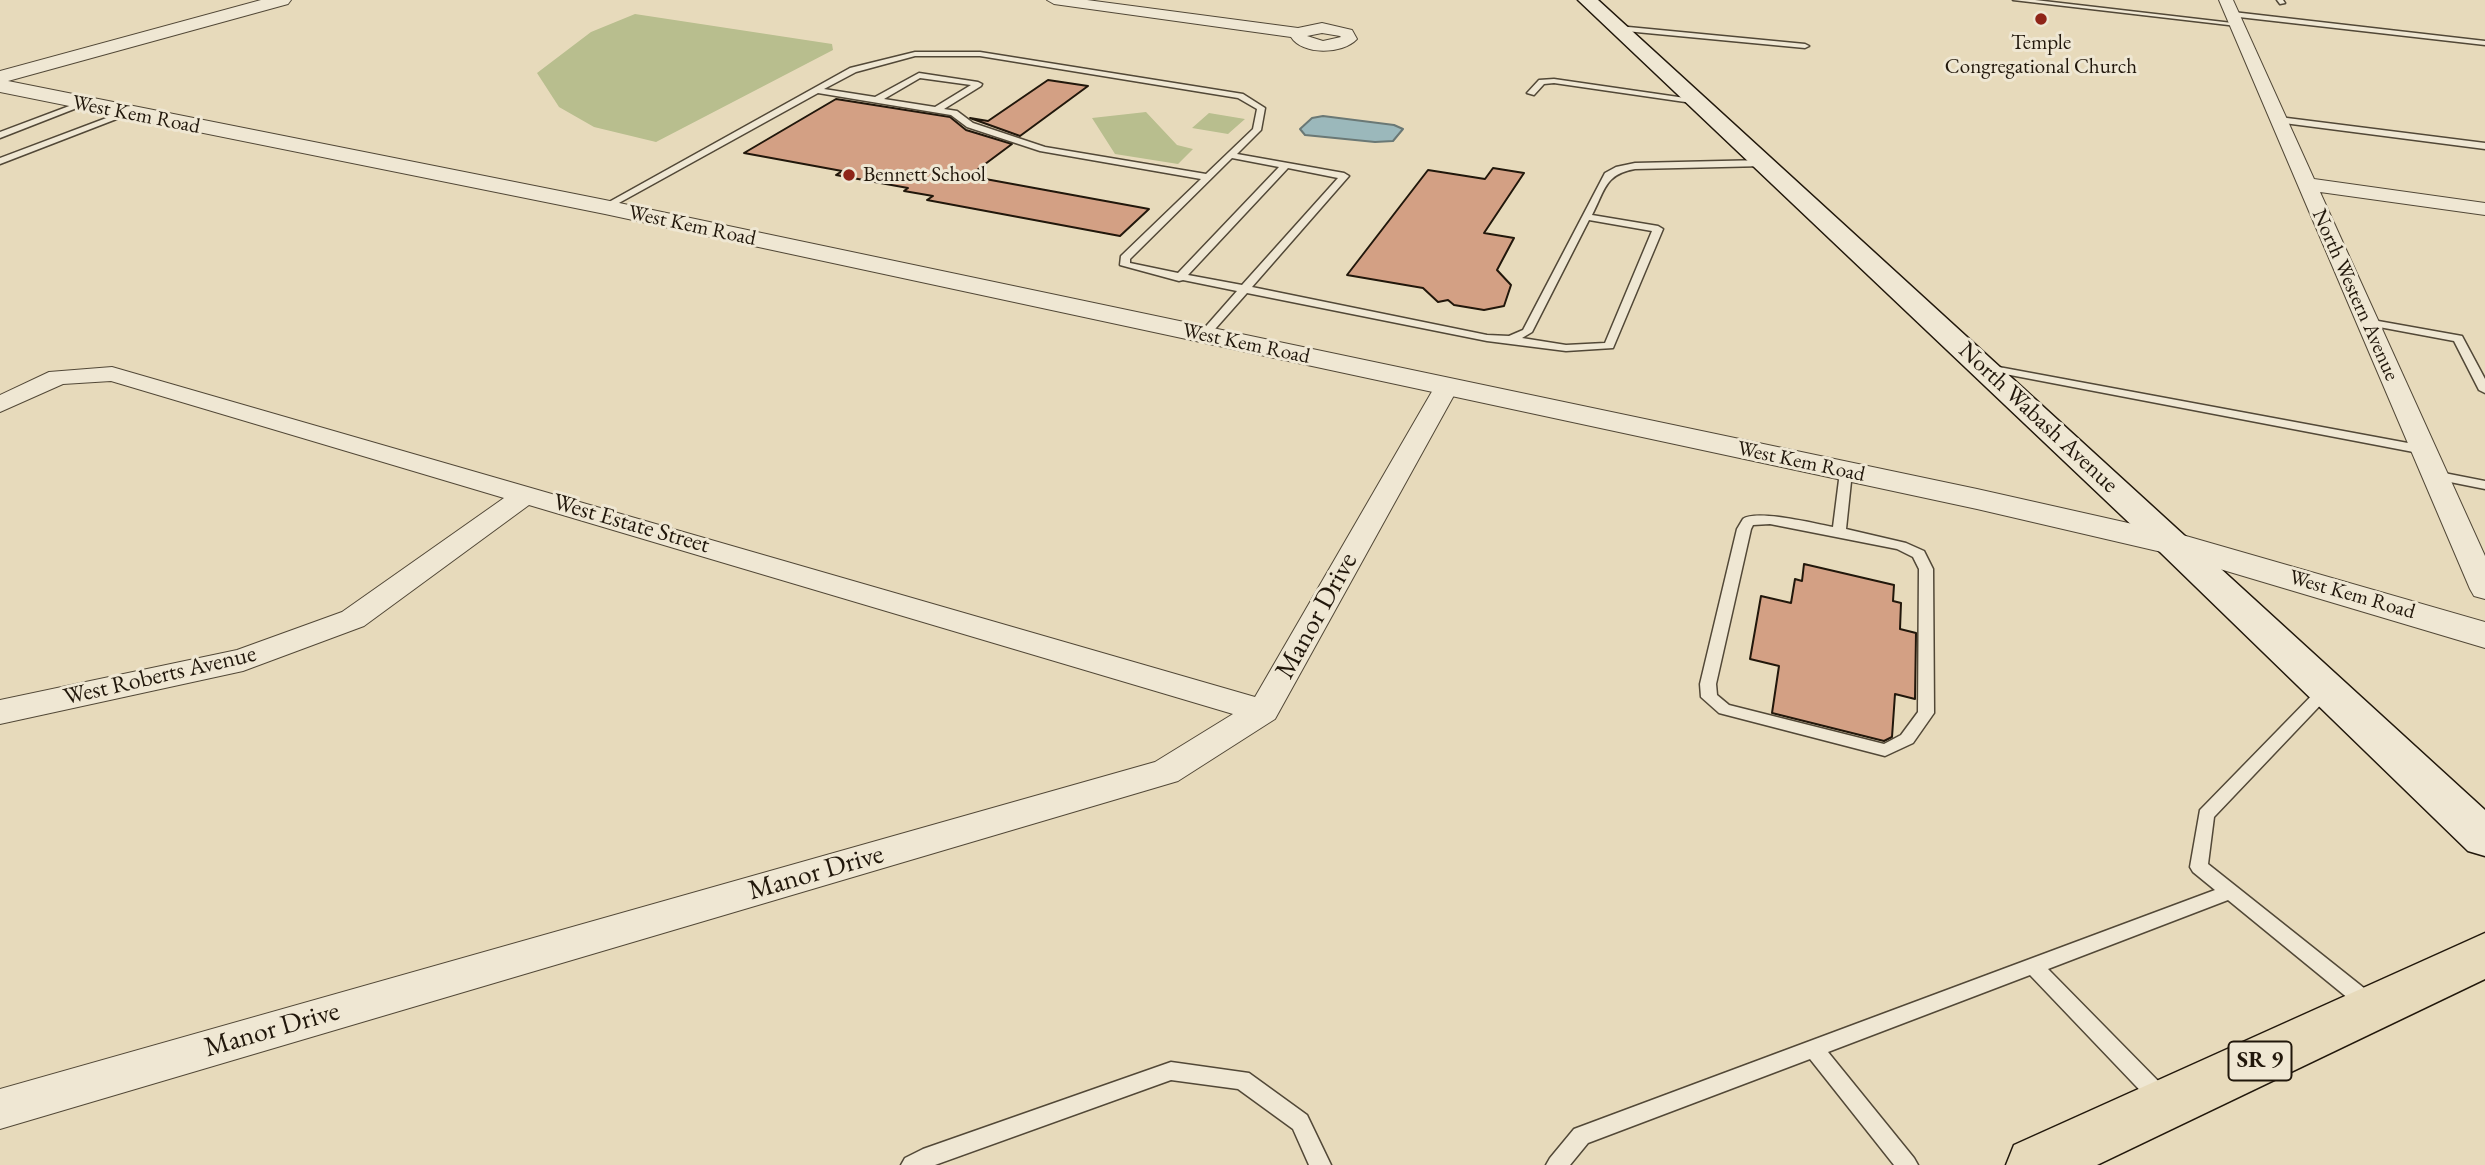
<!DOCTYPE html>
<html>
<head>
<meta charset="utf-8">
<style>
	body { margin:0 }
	canvas { display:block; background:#e7dabb }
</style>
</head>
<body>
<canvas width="2485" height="1165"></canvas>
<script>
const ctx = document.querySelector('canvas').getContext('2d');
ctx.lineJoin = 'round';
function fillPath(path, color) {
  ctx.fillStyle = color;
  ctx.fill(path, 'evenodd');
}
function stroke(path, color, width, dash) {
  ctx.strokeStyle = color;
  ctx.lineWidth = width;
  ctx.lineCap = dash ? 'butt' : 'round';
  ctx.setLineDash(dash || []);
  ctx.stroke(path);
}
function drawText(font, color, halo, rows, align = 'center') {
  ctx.font = font + ' "EB Garamond",serif';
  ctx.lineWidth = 6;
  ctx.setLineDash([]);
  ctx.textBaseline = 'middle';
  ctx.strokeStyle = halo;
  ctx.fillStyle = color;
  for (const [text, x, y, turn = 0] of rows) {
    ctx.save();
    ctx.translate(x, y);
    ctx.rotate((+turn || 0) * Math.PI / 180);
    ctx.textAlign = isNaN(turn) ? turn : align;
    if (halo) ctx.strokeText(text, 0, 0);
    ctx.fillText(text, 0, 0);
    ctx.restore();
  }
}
fillPath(new Path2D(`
	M635 14 832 44 833 50 656 142 594 127 559 107 537 73 591 32Z
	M1146 112 1177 145 1193 149 1178 164 1115 154 1092 118Z
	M1209 113 1245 119 1228 134 1192 128Z`), '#b8be8e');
const water = new Path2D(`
	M1323 116 1394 125 1403 129 1393 141 1375 142 1305 135 1300 129 1312 118Z`);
fillPath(water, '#9bb8bb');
stroke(water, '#6a7875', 2);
const building = new Path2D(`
	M1048 80 1088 86 1020 136 970 118 988 121Z
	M836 99 950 117 966 130 1012 144 969 176 1149 209 1120 236 927 200 933 196 904 191 908 188 836 175 842 171 744 153Z
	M1493 168 1524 173 1484 233 1514 238 1497 270 1511 285 1504 306 1484 310 1454 305 1448 300 1438 302 1423 288 1347 275 1428 170 1485 179Z
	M1804 564 1894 585 1893 601 1901 603 1900 629 1916 633 1915 699 1895 694 1892 737 1884 741 1772 713 1779 666 1750 659 1761 596 1791 603 1795 579 1802 581Z`);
fillPath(building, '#d3a084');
stroke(building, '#21170b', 2);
const service = new Path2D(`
	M2013 0H2035L2241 24 2237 26Z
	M2277 0H2283L2285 3 2280 4Z
	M2233 12 2485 41V45L2230 16Z
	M1618 26 1805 44 1809 46 1805 48 1615 30Z
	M915 52H980L1243 94 1265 108 1261 130 1237 154 1344 173 1349 176 1252 287 1487 335 1509 336 1523 330 1605 173 1616 167 1635 163 1765 160 1769 163 1765 166 1635 169C1605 174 1605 190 1592 215L1658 226 1663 229 1613 348 1566 351 1487 341 1247 293 1208 337H1200V333L1237 291 1183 280 1179 281 1120 265 1121 256 1201 179 1040 151 967 127 951 115 818 93 608 209 600 207 850 68ZM915 56H980L1238 98 1257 109 1253 129 1206 174 1045 147 973 123 957 111 944 109 981 86 982 84 978 82 919 73 875 97 824 89 856 72ZM920 78 971 85 935 107 884 99ZM1232 158 1279 167 1178 273 1130 263V259ZM1288 168 1338 178 1242 285 1188 275ZM1589 220 1652 231 1605 343 1566 345 1522 338 1532 332Z
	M1554 79 1699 100 1703 102 1699 104 1554 83 1544 84 1534 95 1527 93 1539 80Z
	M80 102 87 104 0 138V132Z
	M125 111 132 113 0 164V158Z
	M2279 117 2485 143V149L2276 122 2275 120Z
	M2367 319 2462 336 2485 379V393L2479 390 2454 341 2363 324V320Z
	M1988 365 2424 446 2430 450 2424 454 1984 370 1982 368Z
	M1846 468 1852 472 1846 529 1906 543 1924 551 1933 569 1934 713 1913 743 1885 756 1719 713 1701 697 1700 684 1737 529C1739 526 1741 522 1743 519 1756 509 1816 524 1833 527L1840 472ZM1770 524 1897 549 1913 557 1919 569 1918 712 1901 735 1884 744 1729 705 1717 695 1716 684 1751 529 1753 525Z
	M2434 471 2485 481V489L2430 478 2428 475Z
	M2326 685 2331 686 2334 690 2331 694 2214 817 2208 864 2374 996 2377 1002 2374 1008 2367 1010 2360 1008 2228 900 2048 969 2168 1091 2171 1098 2168 1105 2161 1107 2154 1105 2030 975 1828 1052 1914 1158 1918 1165H1894L1810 1059 1588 1143 1570 1165H1546L1550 1158 1574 1129 2215 890 2193 872 2190 867 2200 810 2321 686Z
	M1171 1062 1249 1073 1307 1115 1331 1165H1309L1293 1129 1238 1089 1171 1080 935 1165H901L905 1158 923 1149Z`);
const minor = new Path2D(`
	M1047 0H1087L1298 28 1322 23 1352 30 1357 39C1342 55 1302 55 1291 37L1054 4ZM1322 33 1340 36 1341 37 1323 41 1307 36Z
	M2219 0H2233L2314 179 2485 203V215L2320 192 2485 556V599L2474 596 2470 589Z
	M112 367 1255 697 1434 388 1437 383 1446 381 1455 383 1458 388 1275 719 1178 781 0 1129V1089L1155 762 1233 714 529 505 364 626 243 671 0 724V700L237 650 342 612 504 498 111 381 63 384 0 412V395L49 372Z`);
const tertiary = new Path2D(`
	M261 0H291L288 4 8 81 605 200 1977 489 2186 536 2485 622V648L2166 553 1977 509 605 214 0 92V71Z`);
const secondary = new Path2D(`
	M1578 0H1598L2485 810V856L2468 851 2160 552Z`);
const trunk = new Path2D(`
	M2485 933V979L2097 1165H2006L2014 1145Z`);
stroke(service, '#524837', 3);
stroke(minor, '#524837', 2);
stroke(tertiary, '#524837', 2);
stroke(secondary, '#21170b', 3);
stroke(trunk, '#21170b', 3);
fillPath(service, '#efe7d3');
fillPath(minor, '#efe7d3');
fillPath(tertiary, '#efe7d3');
fillPath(secondary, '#efe7d3');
fillPath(trunk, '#e7dabb');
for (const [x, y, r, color] of [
	[2041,19,7,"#8f2418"],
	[849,175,7,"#8f2418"]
]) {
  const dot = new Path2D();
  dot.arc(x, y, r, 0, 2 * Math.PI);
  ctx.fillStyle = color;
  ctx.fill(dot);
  stroke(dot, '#efe7d3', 2.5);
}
drawText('21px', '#21170b', '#efe7d3', [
	["Temple",2041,43],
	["Congregational Church",2041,67],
	["Bennett School",863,175,"left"]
]);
drawText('21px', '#21170b', '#efe7d3', [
	["West Kem Road",136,115,11],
	["West Kem Road",692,226,12],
	["North Western Avenue",2355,295,66],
	["West Kem Road",1246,344,12],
	["West Kem Road",1801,462,12],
	["West Kem Road",2352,595,16]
]);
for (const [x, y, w] of [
	[2260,1061,63]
]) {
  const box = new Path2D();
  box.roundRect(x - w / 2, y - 19.5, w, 39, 5);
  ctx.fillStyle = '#efe7d3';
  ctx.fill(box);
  stroke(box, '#21170b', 2);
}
drawText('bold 23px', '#21170b', null, [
	["SR 9",2260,1061]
]);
drawText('24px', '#21170b', '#efe7d3', [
	["North Wabash Avenue",2038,418,43],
	["West Estate Street",631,524,16],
	["West Roberts Avenue",160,676,-13]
]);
drawText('28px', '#21170b', '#efe7d3', [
	["Manor Drive",1317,616,-61],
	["Manor Drive",816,873,-16],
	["Manor Drive",272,1030,-16]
]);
</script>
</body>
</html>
